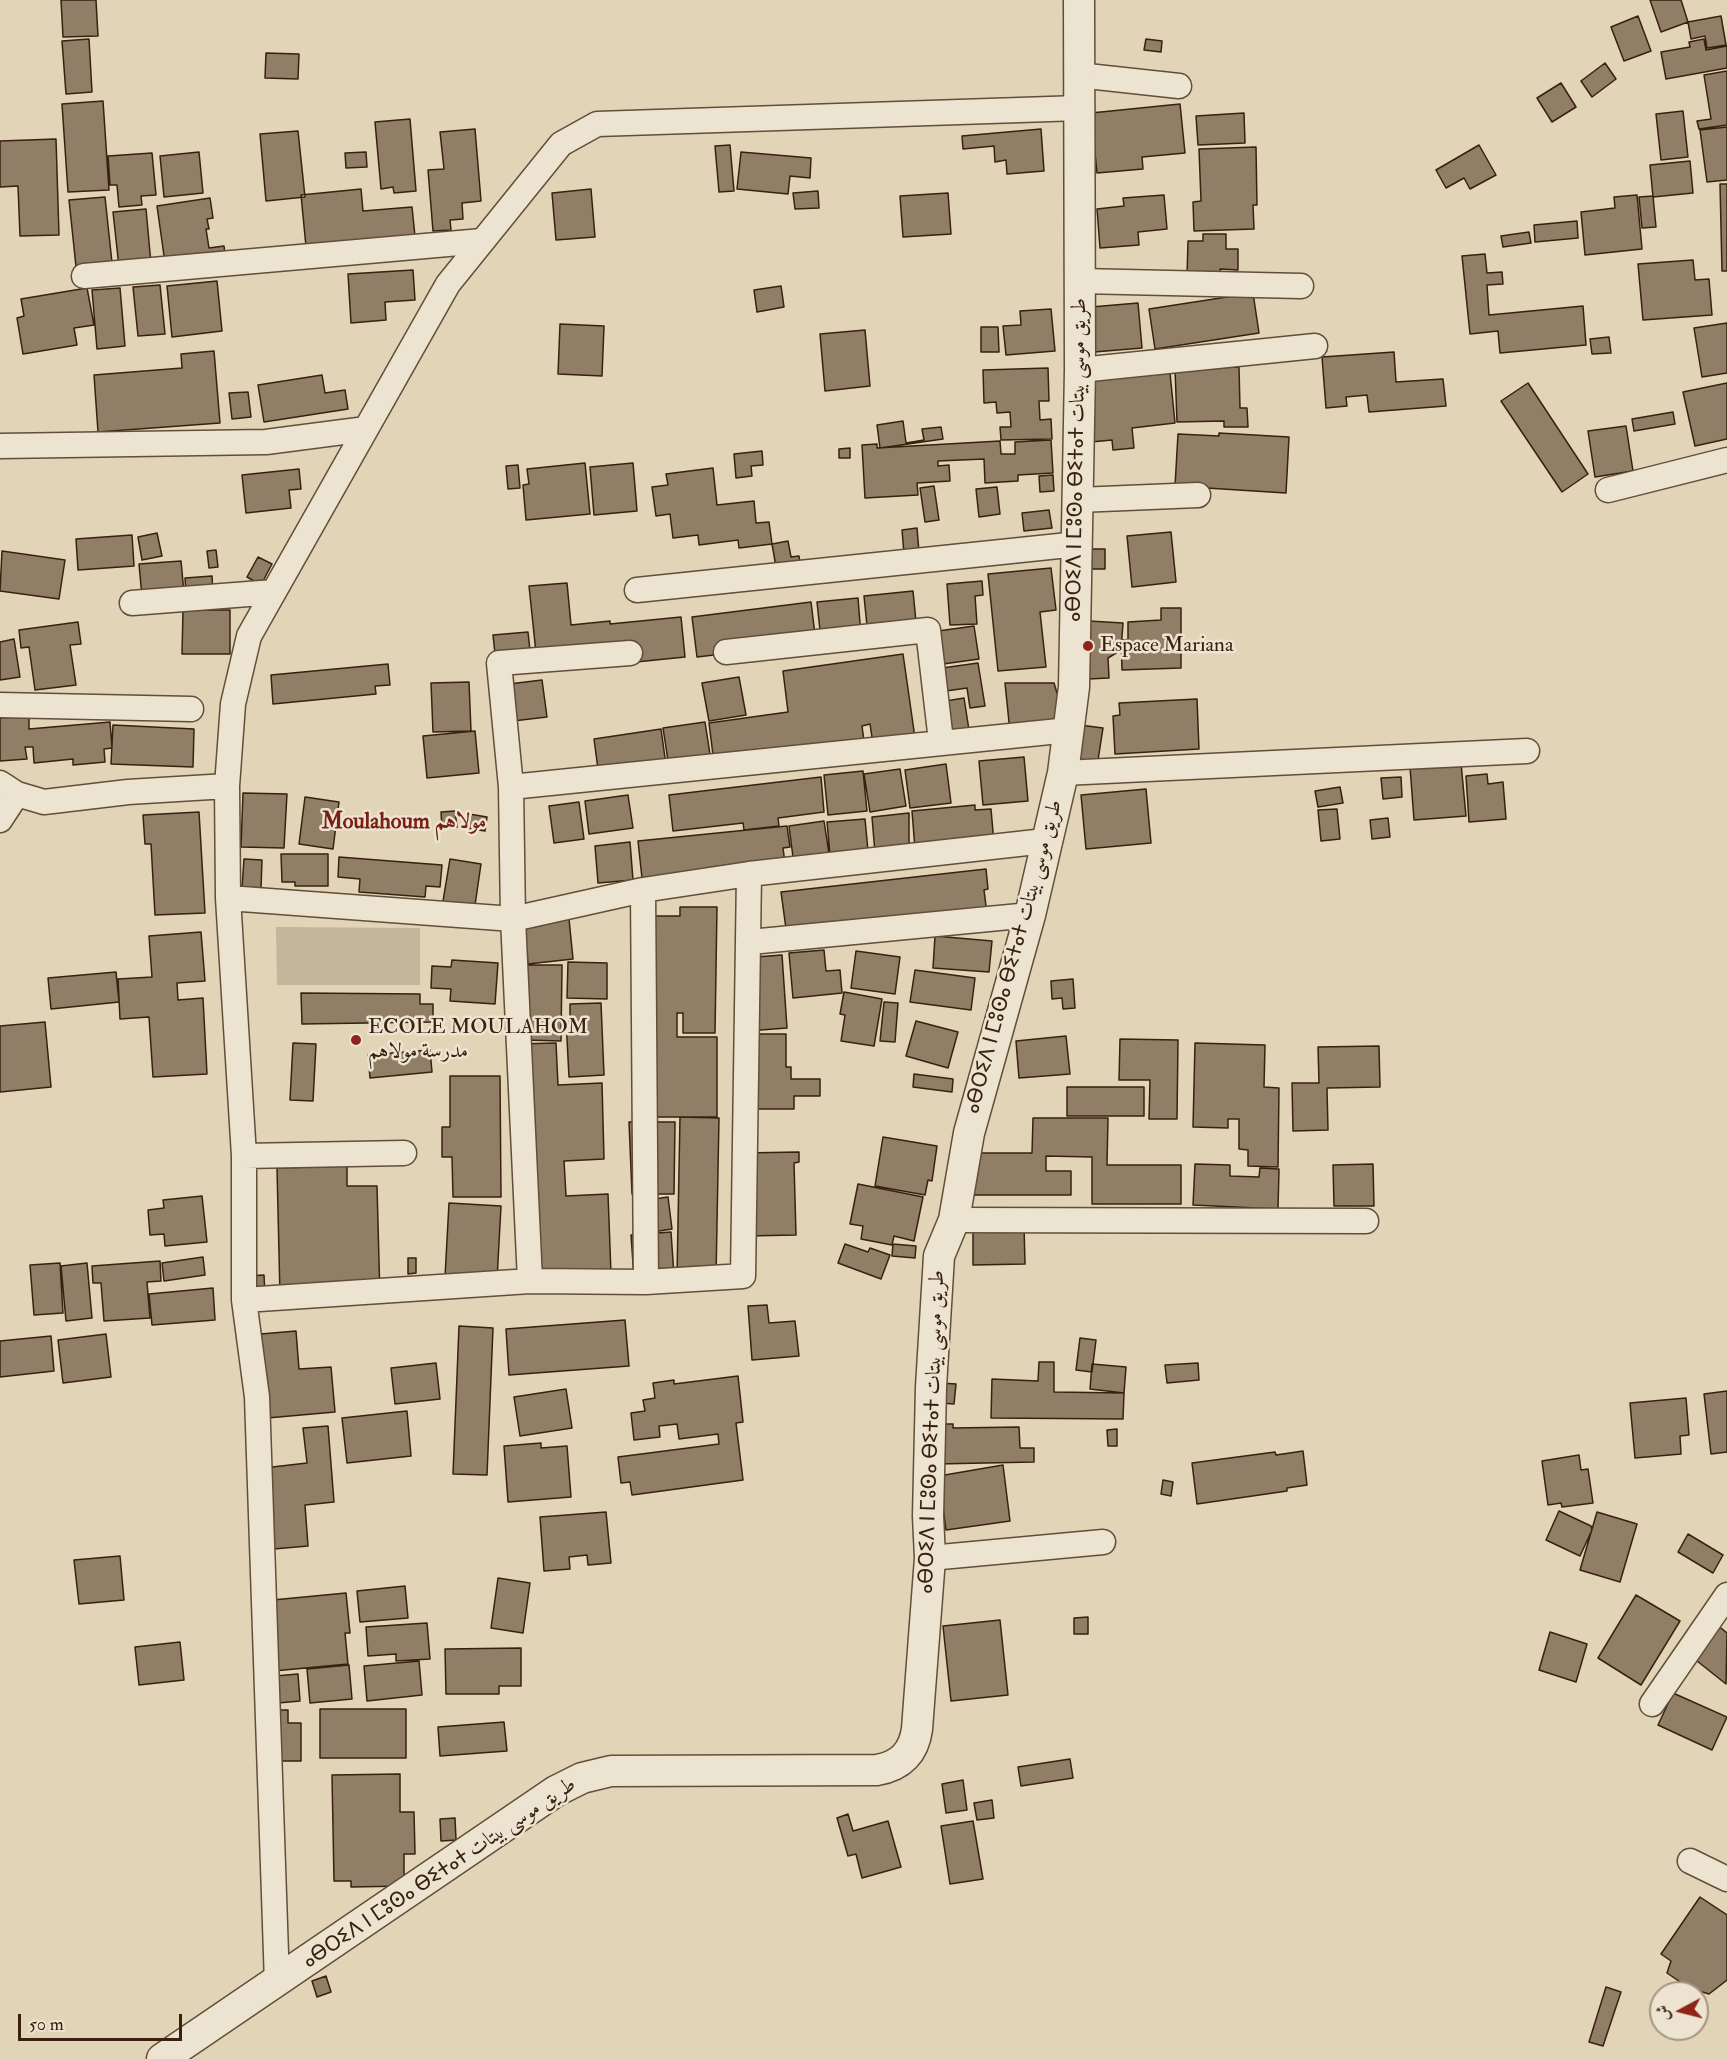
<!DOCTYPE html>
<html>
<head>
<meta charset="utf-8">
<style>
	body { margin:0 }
	#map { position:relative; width:1727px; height:2059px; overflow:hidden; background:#e1d4b7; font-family:"IM FELL Double Pica",Amiri,serif }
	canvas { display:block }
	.north { position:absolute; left:1649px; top:1981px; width:60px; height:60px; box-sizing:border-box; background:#ece3d0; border:2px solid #a49583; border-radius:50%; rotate:263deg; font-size:16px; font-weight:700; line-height:24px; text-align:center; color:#38210f }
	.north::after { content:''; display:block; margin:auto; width:21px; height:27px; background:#8f2418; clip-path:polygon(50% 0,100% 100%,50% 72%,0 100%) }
	.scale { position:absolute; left:18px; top:2014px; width:164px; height:27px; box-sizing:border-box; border:3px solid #38210f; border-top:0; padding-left:8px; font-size:18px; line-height:21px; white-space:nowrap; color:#38210f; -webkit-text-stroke:4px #ece3d0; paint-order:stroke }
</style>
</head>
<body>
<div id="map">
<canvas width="1727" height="2059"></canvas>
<div class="north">ش</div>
<div class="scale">50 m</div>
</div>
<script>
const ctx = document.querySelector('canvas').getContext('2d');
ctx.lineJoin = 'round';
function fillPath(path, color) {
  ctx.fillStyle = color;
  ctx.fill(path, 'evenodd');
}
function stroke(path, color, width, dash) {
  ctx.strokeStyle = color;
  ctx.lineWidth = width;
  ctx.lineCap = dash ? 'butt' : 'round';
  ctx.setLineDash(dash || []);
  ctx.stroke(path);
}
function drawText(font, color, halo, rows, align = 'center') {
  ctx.font = font + ' "IM FELL Double Pica",Amiri,"Noto Sans Tifinagh",serif';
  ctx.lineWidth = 5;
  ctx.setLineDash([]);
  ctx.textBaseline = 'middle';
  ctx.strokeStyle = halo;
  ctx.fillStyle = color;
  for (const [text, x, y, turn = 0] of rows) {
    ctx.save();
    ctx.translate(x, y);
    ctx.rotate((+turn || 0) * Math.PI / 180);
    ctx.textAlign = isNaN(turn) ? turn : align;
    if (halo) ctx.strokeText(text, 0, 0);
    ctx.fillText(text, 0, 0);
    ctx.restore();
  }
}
fillPath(new Path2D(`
	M276 927 420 928V985H277Z`), '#c4b69a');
const building = new Path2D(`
	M61 0H96L98 36 63 37Z
	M1650 0H1681L1688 22 1661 32Z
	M1638 16 1651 51 1624 61 1611 27Z
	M1721 16 1726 45 1707 48 1705 36 1691 39 1688 22Z
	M89 39 92 92 66 94 62 41Z
	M1146 39 1162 41 1161 52 1144 50Z
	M1704 39 1706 50 1727 46V68L1666 79 1661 52 1690 47 1689 42Z
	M266 53 299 54 298 79 265 78Z
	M1605 63 1616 79 1592 97 1581 81Z
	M1727 71V125L1699 129 1697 121 1711 119 1704 75Z
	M1561 83 1576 107 1552 122 1537 98Z
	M103 101 109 190 68 192 62 104Z
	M1180 104 1185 153 1142 157 1143 169 1097 173 1091 113Z
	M1683 111 1688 157 1661 160 1656 114Z
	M1244 113 1245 143 1198 145 1196 116Z
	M410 119 416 191 394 193 393 187 381 189 375 122Z
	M1727 127V180L1707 182 1700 130Z
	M475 129 481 201 462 203 463 219 450 220 451 230 433 231 428 170 444 169 440 132Z
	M1041 129 1044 171 1007 174 1006 160 995 162 994 146 963 149 962 136Z
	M298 131 305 197 266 201 260 134Z
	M56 139 59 235 20 236 18 186 0 187V141Z
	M730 145 734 191 719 192 715 146Z
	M1479 145 1496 175 1470 189 1464 178 1446 188 1436 170Z
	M1256 147 1257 205H1253L1254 229 1194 231 1193 202 1201 201 1199 149Z
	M199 152 203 193 164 197 160 156Z
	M366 152 367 167 346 168 345 153Z
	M741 152 811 158 810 178 790 176 788 194 737 189Z
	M152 153 156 195 141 196 142 205 119 207 117 185H110L108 156Z
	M1690 161 1693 193 1653 197 1650 165Z
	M1720 184H1727V271H1722Z
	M361 189 363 211 412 207 416 246 307 257 301 195Z
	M591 189 595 237 556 240 552 193Z
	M818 191 819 208 795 209 793 193Z
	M948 193 951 234 903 237 900 196Z
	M1164 195 1167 229 1138 232 1139 245 1100 248 1097 209 1124 206 1123 198Z
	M1637 195 1642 249 1585 255 1581 212 1615 208 1614 197Z
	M1653 196 1656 227 1642 228 1639 197Z
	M105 197 113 272 77 276 69 200Z
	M210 198 213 218 207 219 209 229H206L209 248 224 246 226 262 166 270 157 206Z
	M146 209 151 264 119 267 113 212Z
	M1577 221 1578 238 1535 242 1534 225Z
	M1529 232 1531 243 1503 247 1501 236Z
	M1203 234H1226V249H1238V270L1220 269 1221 277 1187 276 1188 241H1203Z
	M1485 254 1487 273 1502 272 1503 284 1487 285 1489 315 1583 306 1586 345 1500 353 1498 331 1470 334 1462 256Z
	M1693 260 1695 280 1709 279 1712 315 1643 320 1638 264Z
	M413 270 415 300 385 302 386 320 351 323 348 274Z
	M217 281 222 331 172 337 167 286Z
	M160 285 165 334 138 336 133 287Z
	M781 286 784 307 757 312 754 290Z
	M87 288 94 325 74 328 77 345 23 354 17 318 24 316 21 299Z
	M120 288 125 346 97 349 92 290Z
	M1253 293 1259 333 1155 349 1149 309Z
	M1138 303 1142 348 1094 352 1091 307Z
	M1051 309 1055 351 1006 355 1003 326 1021 325 1020 311Z
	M1727 323V373L1702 377 1694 328Z
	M560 324 604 326 602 376 558 374Z
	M981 327H998L999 352H981Z
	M865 330 870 386 825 391 820 334Z
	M1609 337 1611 353 1592 354 1590 339Z
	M214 351 220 423 98 432 94 375 182 368 181 354Z
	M1394 352 1396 382 1443 379 1446 406 1369 412 1367 395 1346 397 1347 406 1326 408 1322 357Z
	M1239 367 1240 408H1247L1248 427H1224V421L1177 422 1175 369Z
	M1048 368 1049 401H1039L1040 420 1051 419 1052 439 1001 440 1000 427H1011L1010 412 997 413 996 402 984 403 983 370Z
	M1170 373 1175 423 1132 428 1134 448 1113 450 1112 440 1091 442 1085 381Z
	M322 375 325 393 345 390 348 409 264 422 258 385Z
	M1528 383 1588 474 1562 492 1501 401Z
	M1727 383V439L1695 446 1683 392Z
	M248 392 251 417 232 419 229 393Z
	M1673 412 1675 424 1634 431 1632 419Z
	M903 421 906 443 924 440 922 429 941 427 943 439 880 448 877 425Z
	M1626 426 1633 471 1595 477 1588 431Z
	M1219 433 1289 437 1286 493 1175 486 1178 434 1219 436Z
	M1051 440 1053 473 1018 475V481L985 483 984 459 938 461V466L949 465 950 481 917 483 918 495 865 498 862 445 877 444V448L1000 441 1001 454H1015V442Z
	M850 448V458H839V449Z
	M762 451 763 465 751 466 752 476 736 478 734 454Z
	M585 463 590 514 526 520 523 485 529 484 527 469Z
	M633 463 637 511 594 515 590 467Z
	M518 465 520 488 508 489 506 466Z
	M713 468 717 505 754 501 756 523 769 522 772 544 739 548 738 540 699 545 698 535 673 538 670 514 656 516 652 487 668 485 666 474Z
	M299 469 301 489 289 490 291 508 246 513 242 475Z
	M1053 475 1054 491 1040 492 1039 476Z
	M934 486 939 520 925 522 920 488Z
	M997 487 1000 514 979 517 976 489Z
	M1049 510 1052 528 1024 531 1022 513Z
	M917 528 920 564 905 565 902 530Z
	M1171 532 1176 582 1132 587 1127 536Z
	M157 533 162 556 142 560 138 537Z
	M132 535 134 566 78 570 76 539Z
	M788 541 791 557 799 556 802 576 776 567 772 544Z
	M1090 549H1105V569H1090Z
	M216 550 218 567 209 568 207 551Z
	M2 551 65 560 59 599 0 591Z
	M258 557 272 564 261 585 247 577Z
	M181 561 184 593 142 597 139 564Z
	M1051 568 1056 610 1040 612 1046 667 998 671 988 574Z
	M212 576 213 593 186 596 185 578Z
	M982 581 983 595 975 596 977 624 950 625 947 584Z
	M567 583 571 625 610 621V624L681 617 685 657 538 672 529 586Z
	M913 591 917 632 868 636 864 596Z
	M858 598 861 636 821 640 817 602Z
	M811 602 816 643 697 657 692 617Z
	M1161 608H1181V668L1122 670 1121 640H1128V622L1161 620Z
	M183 610H230V654H182Z
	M1089 621 1123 623 1121 650 1108 658 1109 678 1088 679Z
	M78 622 81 644 70 645 76 685 35 690 29 647 21 648 19 630Z
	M974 626 979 659 936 665 931 632Z
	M528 632 532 669 497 672 493 635Z
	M14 639 20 677 0 680V642Z
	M903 654 915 738 873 744 870 724 862 726 864 741 714 763 709 723 788 712 783 671Z
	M978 663 985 706 970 708 967 688 939 692 935 669Z
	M388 664 390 685 375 686 376 694 273 704 271 675Z
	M739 677 746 715 709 721 702 683Z
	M542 680 547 717 513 721 509 684Z
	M469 682 471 731 433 732 431 683Z
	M1005 683H1054L1057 693H1062V709L1056 710 1057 725 1010 732Z
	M964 698 969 730 945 734 940 702Z
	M1197 699 1199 749 1115 754 1113 716 1120 715 1119 703Z
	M29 716V729L110 722 112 748 104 749 105 762 73 765V759L34 763 33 747H25L27 759 0 761V718Z
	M705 722 711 761 669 767 663 728Z
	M1072 724 1103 728 1096 773 1066 769Z
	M113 725 194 729 193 767 111 764Z
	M661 729 666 765 598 769 594 739Z
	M475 731 479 773 427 778 423 736Z
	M1024 757 1028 801 983 805 979 761Z
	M1461 763 1466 816 1414 820 1410 767Z
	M946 764 951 803 910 808 905 770Z
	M900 769 906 806 870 812 864 774Z
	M863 771 867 811 828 815 824 775Z
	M1487 774 1488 784 1503 782 1506 819 1469 822 1466 776Z
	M821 777 824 812 778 818 779 826 744 830 743 823 673 831 669 795Z
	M1401 777 1402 797 1383 799 1381 778Z
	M1340 787 1343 803 1318 807 1315 791Z
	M1146 789 1151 843 1086 849 1081 795Z
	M243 793 287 794 284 848 241 847Z
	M628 795 633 828 589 834 585 801Z
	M305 797 339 802 333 849 299 844Z
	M579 802 584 839 554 843 549 806Z
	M975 805V810L991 809 994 843 915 849 912 811Z
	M1337 809 1340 839 1321 841 1318 810Z
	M455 811 457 827 442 829 441 812Z
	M199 812 205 913 155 915 151 844H145L143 815Z
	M909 813V850L875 853 872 817Z
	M469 814 487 817 485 831 466 828Z
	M1388 818 1390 837 1372 839 1370 820Z
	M865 819 868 851 830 855 827 822Z
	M824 821 830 860 794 865 789 826Z
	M787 826 790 847 783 848 785 863 642 878 638 841Z
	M630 842 633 880 598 883 595 846Z
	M281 854H328V886H295V882H282Z
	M339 857 442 865 440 887 426 886 425 897 359 892 360 879 338 877Z
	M244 859 262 860 261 889 242 888Z
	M450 859 481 864 474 912 442 907Z
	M986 869 988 889 984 890 987 914 787 936 781 892Z
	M680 907H717L715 1033H683V1013H677V1037H717V1117H633V916H680Z
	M569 919 573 959 528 964 524 923Z
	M201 932 205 981 177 983 178 1000 203 998 207 1074 153 1077 149 1017 120 1019 118 979 152 977 149 936Z
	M935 936 992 941 989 972 933 968Z
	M824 950 826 971 840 970 842 993 793 998 789 953Z
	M856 951 900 957 895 994 851 988Z
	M782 955 787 1028 747 1031 742 958Z
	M452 960 498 963 495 1004 450 1001 451 989 431 988 432 966 451 967Z
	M568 962 607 963V999L567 998Z
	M525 965H562L561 1041 524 1040Z
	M915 970 975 978 971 1010 910 1002Z
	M116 972 119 1002 51 1009 48 978Z
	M1073 979 1075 1008 1063 1009 1062 998 1052 999 1051 981Z
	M844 992 882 999 874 1046 841 1041 845 1015 840 1014Z
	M301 993 420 994V1004H433V1022L302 1024Z
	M884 1002 898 1003 895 1042 880 1041Z
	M601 1003 604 1075 569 1077 566 1020H570V1004Z
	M916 1021 958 1032 948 1068 906 1056Z
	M45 1022 51 1087 0 1092V1026Z
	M749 1034H786V1067H791V1079H820V1096H794V1109H749Z
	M1066 1036 1070 1074 1019 1078 1016 1041Z
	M1120 1039 1178 1040 1177 1119H1149L1150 1080H1119Z
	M293 1043 316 1044 313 1101 290 1100Z
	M556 1043 558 1085 602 1083 604 1159 564 1161 566 1196 608 1194 611 1274 524 1277 518 1044Z
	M1195 1043 1265 1045 1264 1087 1279 1088 1278 1167 1248 1166V1150L1239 1149V1119H1228V1128L1193 1127Z
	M1379 1046 1380 1087 1327 1088 1328 1130 1293 1131 1292 1083H1319L1318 1047Z
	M430 1050 432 1072 370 1078 368 1055Z
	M914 1074 953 1079 952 1092 913 1087Z
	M450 1076H500L501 1197H453L452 1157H442V1127H450Z
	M1067 1087H1144V1116H1067Z
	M680 1117 719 1118 716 1276H677Z
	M1033 1118H1108L1107 1165H1181V1204H1092V1157L1046 1156V1171H1071V1195H973V1153H1032Z
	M629 1122H675L674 1194H632Z
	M883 1137 937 1146 932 1181 928 1180 925 1195 875 1186Z
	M799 1152V1162L794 1163 796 1235 746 1236 743 1153Z
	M1195 1164 1230 1165V1176L1259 1177 1260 1168 1279 1169 1278 1209 1193 1205Z
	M1373 1164 1374 1206H1334L1333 1165Z
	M347 1166V1186H377L380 1298 280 1296 277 1168Z
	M858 1184 923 1197 914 1241 894 1236 892 1245 861 1239 863 1226 850 1224Z
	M202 1196 207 1242 165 1246 164 1234 150 1235 148 1210 164 1208 163 1200Z
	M668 1197 672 1229 640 1234 635 1202Z
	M449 1203 501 1206 497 1280 445 1277Z
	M973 1225H1024L1025 1264 973 1265Z
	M671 1232 674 1275 634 1278 631 1235Z
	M845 1244 868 1252 870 1248 890 1255 881 1279 838 1263Z
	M893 1244 916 1246 915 1258 892 1256Z
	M203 1257 205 1275 164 1281 162 1263Z
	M408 1258H416V1273L408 1274Z
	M160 1261 161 1281 147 1282 150 1318 104 1321 101 1283H93L92 1266Z
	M60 1263 63 1313 34 1315 30 1265Z
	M87 1263 92 1318 66 1321 61 1266Z
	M264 1275 265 1296H250L248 1276Z
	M213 1288 215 1320 152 1325 149 1294Z
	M767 1305 769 1323 795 1321 799 1356 752 1360 748 1306Z
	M625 1320 629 1366 509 1375 506 1329Z
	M459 1326 493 1328 487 1475 453 1474Z
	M296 1331 299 1369 331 1367 335 1412 256 1419 249 1335Z
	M106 1334 111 1377 63 1383 58 1340Z
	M51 1336 54 1371 0 1377V1341Z
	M1080 1338 1096 1340 1092 1372 1076 1370Z
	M1039 1362H1054V1392L1124 1393 1123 1419 991 1418 992 1379 1038 1381Z
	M436 1363 440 1399 395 1404 391 1368Z
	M1198 1363 1199 1380 1167 1383 1165 1365Z
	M1092 1364 1126 1367 1124 1393 1090 1389Z
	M738 1376 743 1422 736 1423 743 1480 632 1495 630 1482 621 1483 618 1457 719 1444 718 1434 679 1439 677 1424 659 1426 660 1437 634 1440 631 1413 645 1411 643 1400 655 1398 653 1383 674 1380V1384Z
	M941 1383 956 1384 954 1404 940 1403Z
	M566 1389 572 1428 520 1436 514 1397Z
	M1727 1391V1452L1711 1454 1704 1394Z
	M1686 1398 1689 1435 1680 1436 1681 1454 1635 1458 1630 1403Z
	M407 1411 411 1456 347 1463 342 1418Z
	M935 1424H953V1428L1019 1427 1020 1448H1034V1462L936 1464Z
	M328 1426 334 1502 305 1505 308 1546 262 1550 255 1469 307 1463 303 1428Z
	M1117 1429V1446H1108L1107 1430Z
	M541 1443V1448L567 1446 571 1497 508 1502 504 1446Z
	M1303 1451 1307 1485 1287 1488V1491L1197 1504 1192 1463 1275 1452 1276 1455Z
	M1579 1455 1581 1470 1588 1469 1593 1503 1562 1507 1561 1503 1548 1505 1542 1461Z
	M1003 1465 1010 1521 946 1530 939 1476Z
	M1163 1480 1173 1482 1171 1496 1161 1494Z
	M1559 1511 1591 1526 1592 1530 1580 1556 1546 1540Z
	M606 1512 611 1563 588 1565 587 1555 569 1557 570 1569 544 1571 540 1517Z
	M1597 1512 1637 1524 1620 1582 1580 1570Z
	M1688 1534 1723 1555 1713 1573 1678 1552Z
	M120 1556 124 1600 79 1604 74 1560Z
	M498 1578 530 1583 523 1633 491 1628Z
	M405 1586 408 1618 360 1622 357 1591Z
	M346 1593 350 1633H345L348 1664 263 1672 262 1601Z
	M1636 1595 1680 1621 1641 1685 1598 1658Z
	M1088 1617V1634H1074V1618Z
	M1000 1620 1008 1695 951 1701 943 1626Z
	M427 1623 430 1659 396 1661V1654L368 1656 366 1627Z
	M1716 1624 1727 1633 1726 1684 1692 1657Z
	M1550 1632 1587 1644 1576 1682 1539 1670Z
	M180 1642 184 1680 139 1685 135 1647Z
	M521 1648V1686H499V1694H446L445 1649Z
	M419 1661 422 1695 367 1701 364 1666Z
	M349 1665 352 1699 310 1703 307 1669Z
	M298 1674 300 1701 267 1704 264 1677Z
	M1673 1693 1727 1717 1712 1750 1658 1725Z
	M320 1709H406V1758H320Z
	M265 1710H288V1723H301V1761H264Z
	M504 1722 507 1751 440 1756 438 1727Z
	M1070 1759 1073 1778 1021 1786 1018 1767Z
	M400 1774V1812H414L415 1854H404V1886L351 1887V1881H334L332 1775Z
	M963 1780 967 1810 946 1813 942 1784Z
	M992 1800 994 1818 977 1820 974 1803Z
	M848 1814 853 1831 888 1821 901 1867 862 1878 856 1854 848 1856 837 1818Z
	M455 1818 456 1840 441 1841 440 1819Z
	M973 1821 983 1879 950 1884 941 1826Z
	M1700 1897 1727 1915V1980L1709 1994 1689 1988 1667 1973 1671 1961 1661 1954Z
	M326 1976 331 1992 317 1997 312 1981Z
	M1606 1987 1621 1992 1603 2046 1589 2042Z`);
fillPath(building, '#907e66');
stroke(building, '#38210f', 1.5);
const minor = new Path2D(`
	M1078 75 1179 86
	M84 276 482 241
	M1080 281 1301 286
	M1080 370 1315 346
	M0 446 266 442 366 429
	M1608 490 1727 460
	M1078 500 1198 495
	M637 590 1078 544
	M132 603 274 592
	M726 652 928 630 941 741
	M0 705 191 709
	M1063 773 1527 751
	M0 783 17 794 44 802 128 792 227 786
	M511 787 1069 730
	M0 820 17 794
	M643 890 646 1282
	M228 898 513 919 643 890 749 874 1045 841
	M750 942 1030 915
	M244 1156 404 1153
	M954 1220 1366 1221
	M530 1281 513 919 511 787 499 663 630 653
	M244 1300 530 1281 646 1282 743 1276 749 874
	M930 1558 1103 1542
	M1652 1704 1727 1595
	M1690 1861 1727 1879
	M277 1983 257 1397 244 1300V1156L228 898 227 786 233 704 249 636 448 284 561 144 597 124 1080 108`);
const tertiary = new Path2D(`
	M162 2059 556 1791 582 1778 611 1771 877 1770C901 1766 914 1752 917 1729L930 1558 928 1516 931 1387 939 1256 954 1220 969 1133 1030 915 1063 773 1074 687 1080 370 1079 0`);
stroke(minor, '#624e39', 27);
stroke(tertiary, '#624e39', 33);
stroke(minor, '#ece3d0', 24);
stroke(tertiary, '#ece3d0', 30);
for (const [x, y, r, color] of [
	[1088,646,6,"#8f2418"],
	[356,1040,6,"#8f2418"]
]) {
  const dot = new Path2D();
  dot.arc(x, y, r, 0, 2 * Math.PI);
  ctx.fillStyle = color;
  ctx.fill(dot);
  stroke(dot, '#ece3d0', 2);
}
drawText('21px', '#38210f', '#ece3d0', [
	["ⴰⴱⵔⵉⴷ ⵏ ⵎⵓⵙⴰ ⴱⵉⵜⴰⵜ طريق موسى بيتات",1078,460,-89],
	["ⴰⴱⵔⵉⴷ ⵏ ⵎⵓⵙⴰ ⴱⵉⵜⴰⵜ طريق موسى بيتات",1015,957,-75],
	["ⴰⴱⵔⵉⴷ ⵏ ⵎⵓⵙⴰ ⴱⵉⵜⴰⵜ طريق موسى بيتات",933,1432,-88],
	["ⴰⴱⵔⵉⴷ ⵏ ⵎⵓⵙⴰ ⴱⵉⵜⴰⵜ طريق موسى بيتات",440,1874,-34]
]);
drawText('21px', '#38210f', '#ece3d0', [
	["Espace Mariana",1100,646],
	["ECOLE MOULAHOM",368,1028],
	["مدرسة مولاهم",368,1052]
], 'left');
drawText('bold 22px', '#7a1f14', '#ece3d0', [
	["Moulahoum مولاهم",404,823]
]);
</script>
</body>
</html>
